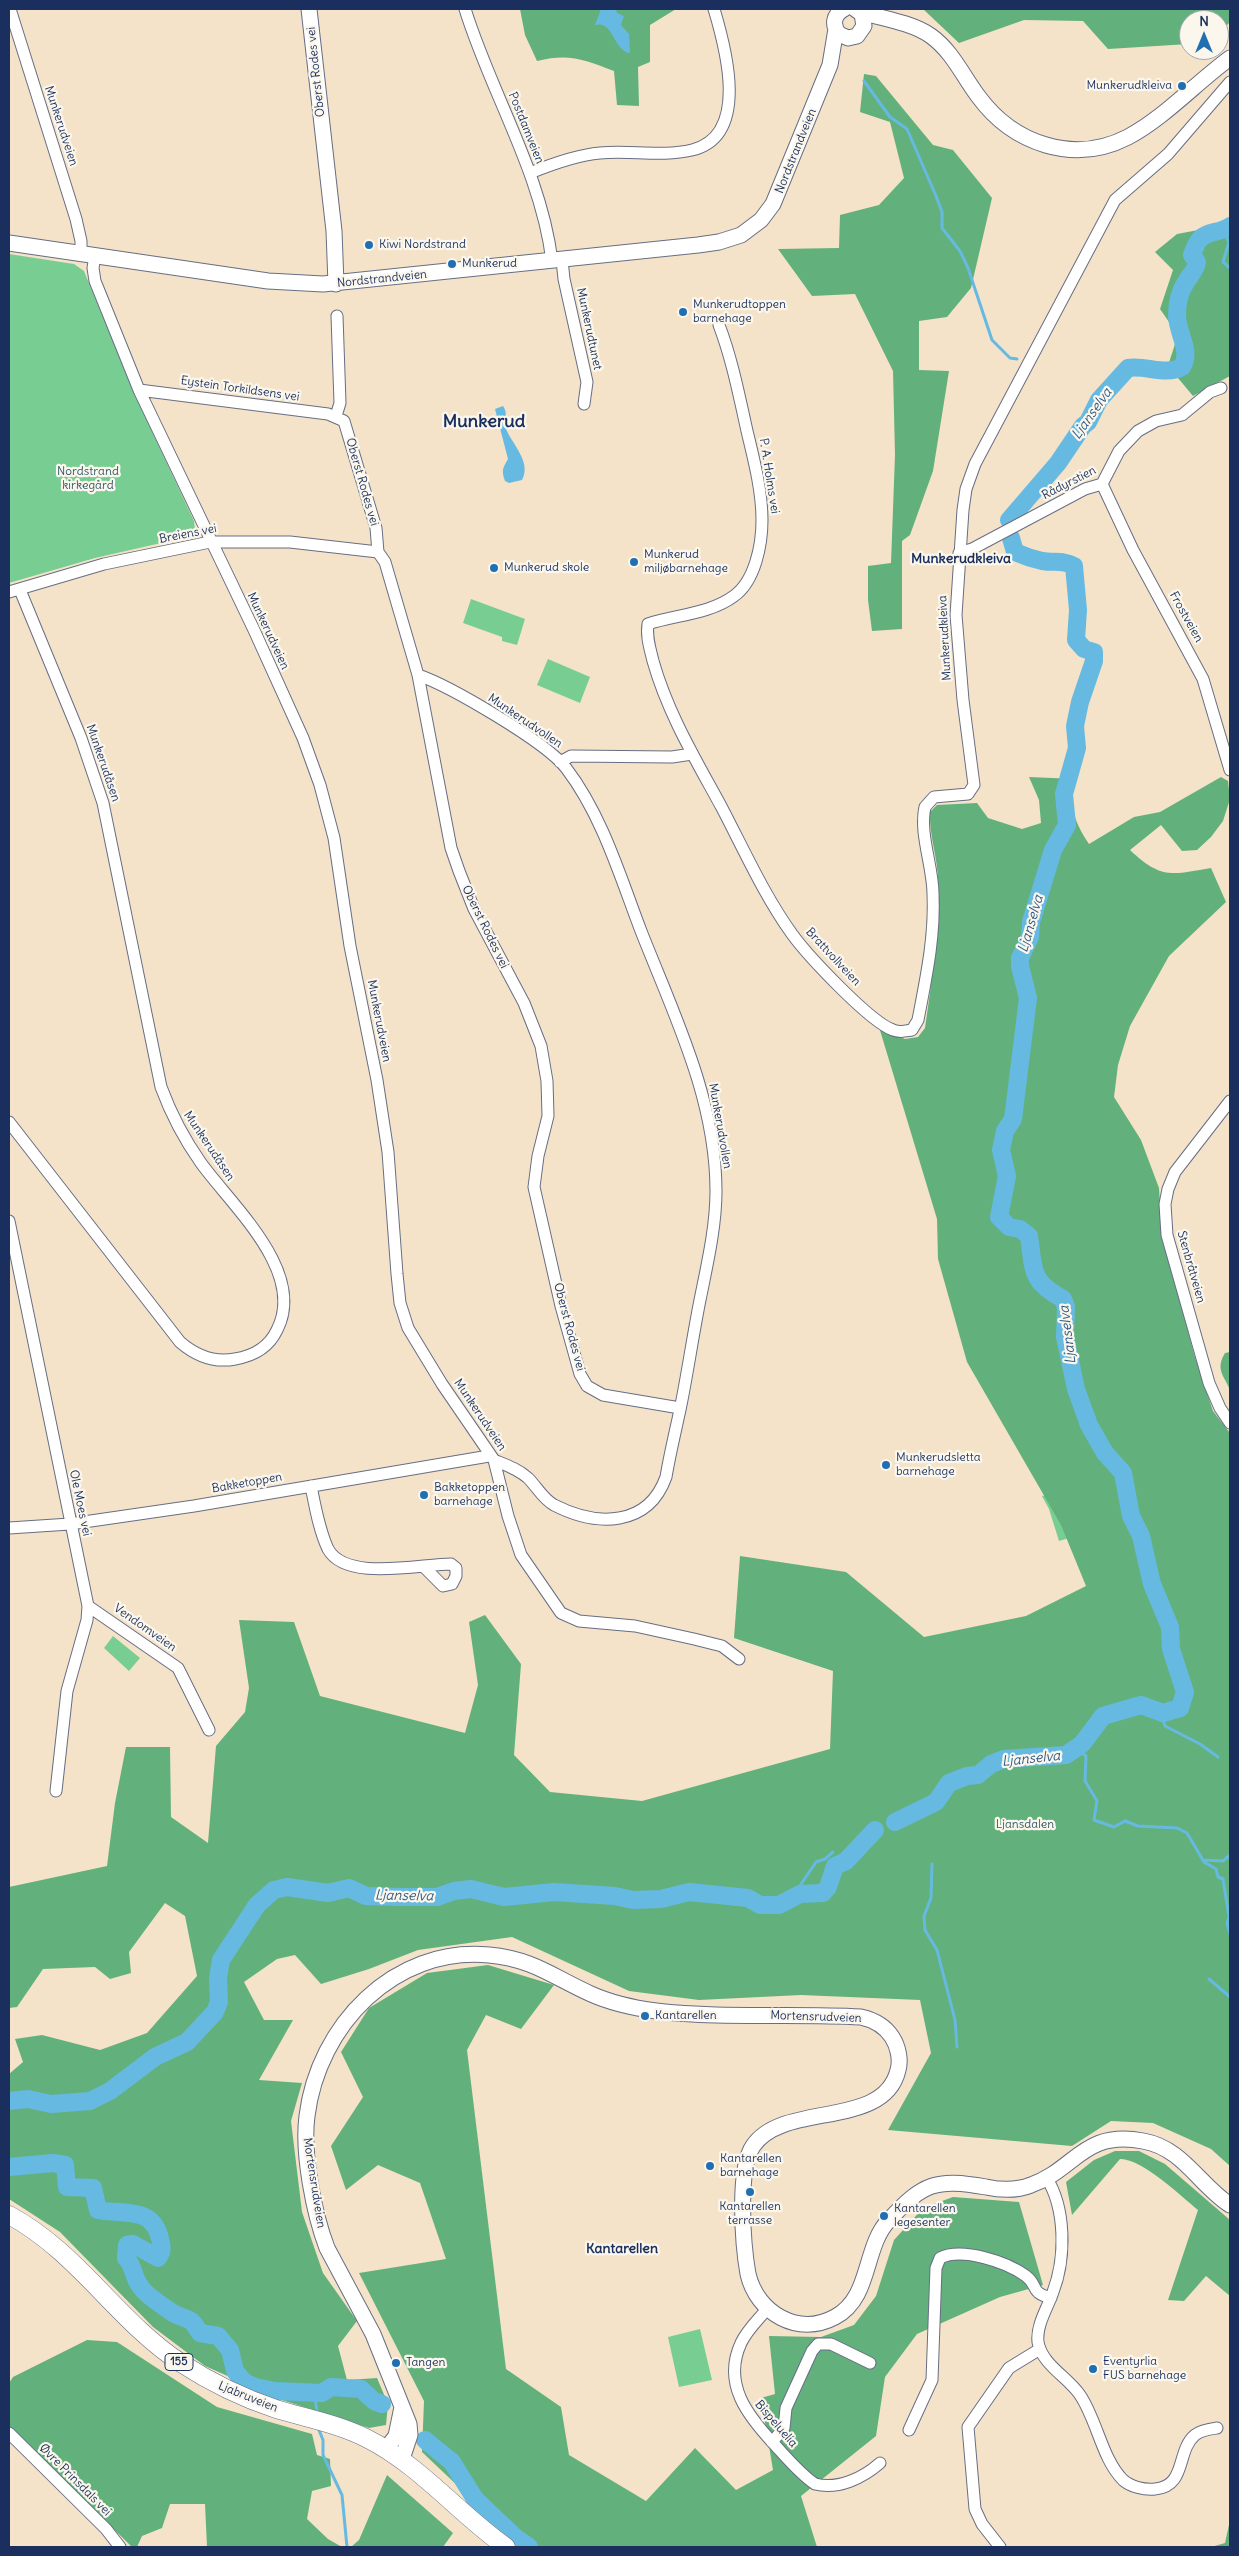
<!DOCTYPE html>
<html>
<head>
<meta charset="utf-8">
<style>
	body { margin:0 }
	#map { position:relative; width:1239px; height:2556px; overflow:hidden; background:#f4e3c9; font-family:Delius,sans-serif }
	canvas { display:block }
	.frame { position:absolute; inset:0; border:10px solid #1b2f5e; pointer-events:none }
	.north { position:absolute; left:1179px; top:10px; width:50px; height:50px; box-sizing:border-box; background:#fbf7ec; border:1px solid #a1a7b3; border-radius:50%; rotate:0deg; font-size:14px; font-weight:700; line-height:20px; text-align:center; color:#1b2f5e }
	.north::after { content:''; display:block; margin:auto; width:18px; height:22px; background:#1f6fb2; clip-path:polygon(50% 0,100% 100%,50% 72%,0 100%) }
</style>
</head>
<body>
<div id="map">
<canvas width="1239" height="2556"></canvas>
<div class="frame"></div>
<div class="north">N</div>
</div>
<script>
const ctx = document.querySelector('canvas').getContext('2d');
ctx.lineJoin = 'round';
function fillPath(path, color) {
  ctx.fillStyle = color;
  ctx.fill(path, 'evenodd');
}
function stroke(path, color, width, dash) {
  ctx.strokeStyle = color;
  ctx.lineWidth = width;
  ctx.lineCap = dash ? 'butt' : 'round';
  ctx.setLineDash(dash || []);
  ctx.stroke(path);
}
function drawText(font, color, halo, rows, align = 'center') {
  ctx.font = font + ' Delius,sans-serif';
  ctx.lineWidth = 4.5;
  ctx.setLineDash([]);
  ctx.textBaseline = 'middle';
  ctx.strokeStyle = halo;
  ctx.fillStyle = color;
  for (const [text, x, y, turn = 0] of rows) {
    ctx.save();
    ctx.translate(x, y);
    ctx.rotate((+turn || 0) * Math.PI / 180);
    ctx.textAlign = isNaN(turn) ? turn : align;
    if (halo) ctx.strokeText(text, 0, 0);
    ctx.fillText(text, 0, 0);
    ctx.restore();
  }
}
fillPath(new Path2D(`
	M9 254 74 264 84 271 133 391 194 521 195 530 192 536 95 558 9 583Z
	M471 599 525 619 517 645 502 641V637L463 623Z
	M548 659 590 677 580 703 537 685Z
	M1064 1490 1076 1536 1059 1541 1049 1509 1042 1496Z
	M113 1636 140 1658 129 1671 104 1648Z
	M700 2329 712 2380 679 2387 668 2337Z`), '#78ce92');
fillPath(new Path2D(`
	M520 9H676L650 25V62L638 67 639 106 617 105 614 71C584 60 570 53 537 61L525 35Z
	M923 9H1230V22L1219 33V20H1189V44L1108 49 1083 21 1024 20 959 43Z
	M864 74 876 76 933 145 953 150 992 198 971 288 947 317 919 321V370L949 371 933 471 910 535 902 541V629L872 631 868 600V566L891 563 895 455 893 371 855 294 812 296 778 249 839 248 840 215 879 205 904 178 890 122 860 112Z
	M1230 220V376L1193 396 1168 366C1178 334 1181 339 1160 309L1173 270 1155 252 1177 234 1225 225Z
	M1029 777 1076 779C1068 805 1074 821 1089 844L1134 817 1160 812 1221 777 1228 781 1230 799 1223 821 1211 837 1197 850 1182 851 1161 825 1130 850C1161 879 1170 875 1211 868L1226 902 1169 956 1130 1026 1118 1065 1114 1097 1141 1140 1159 1188 1162 1234 1194 1354 1213 1411 1230 1433V2166L1211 2149 1153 2123 1111 2121 1072 2146 888 2130 931 2053 920 2000 801 1995 699 2000 629 1991 512 1937 418 1950 369 1969 321 1984 295 1955 277 1959 244 1982 264 2020H293L259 2080 302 2083 291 2121 302 2212 323 2273 357 2321 338 2346 347 2380 377 2378 388 2404 386 2425 369 2428 282 2400 205 2366 153 2327 60 2232 9 2199V2074L23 2062 15 2039 42 2035 100 2050 147 2033 197 1976 185 1916 165 1903 129 1952 131 1973 110 1979 95 1967 43 1969 17 2007 9 2008V1887L107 1866 115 1803 126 1747H170L171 1817 208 1843 216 1746 245 1712 249 1688 239 1620 294 1622 320 1696 465 1733 478 1685 469 1622 485 1615 521 1664 514 1755 550 1792 642 1801 830 1749 833 1671 734 1638 740 1556 846 1572 924 1637 1026 1616 1086 1586 1061 1525 967 1362 938 1259 937 1219 879 1027 905 1039 918 1037 925 1028C932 979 939 931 938 881 938 858 929 836 930 812L937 805 977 803 988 818 1022 829 1041 823 1039 800Z
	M1230 1352V1390C1224 1375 1215 1370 1225 1353Z
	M488 1965 554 1985 521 2029 486 2015 467 2050 506 2369 561 2407 569 2455 646 2501 695 2448 736 2490 773 2470 761 2398 775 2394 769 2336 821 2337 854 2325 876 2296 894 2240 923 2208 953 2197 1019 2202 1043 2285 1000 2297 917 2334 885 2377 876 2436 801 2496 817 2547H533L500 2526 422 2452 424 2401 359 2273 446 2259 420 2183 378 2165 346 2190 331 2146 363 2097 341 2052 369 2008 427 1973Z
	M1115 2151H1139L1165 2164 1230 2220V2296L1206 2276 1184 2301 1168 2300 1198 2210C1181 2196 1141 2158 1120 2159L1072 2215 1066 2182 1094 2160Z
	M87 2340 117 2342 217 2407 312 2434 317 2455 330 2459 331 2486 312 2491 307 2519 328 2539 342 2547H207L205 2504H170L162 2528 142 2536 137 2547H132L9 2426V2383L13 2377Z
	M387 2475 453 2533 443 2547H351L359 2540Z
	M1230 2520V2547H1211L1225 2543Z`), '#62b17c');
fillPath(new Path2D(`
	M601 9H616L617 13 624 16 621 25 629 34 630 53C613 51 614 20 595 25Z
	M503 406C509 414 503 420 506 429 512 444 532 462 522 480L509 483 505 481C501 470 503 468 508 459L495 409Z`), '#66bae2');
stroke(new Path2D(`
	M864 81 890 117 907 129 936 196 942 212V228L960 251 968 268 992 340 1010 358 1017 359
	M1223 232 1229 242 1223 262 1230 268
	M1160 1711 1165 1726 1200 1744 1218 1757
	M1076 1749 1086 1756 1085 1781 1097 1801 1094 1820 1114 1827 1125 1821 1138 1826 1177 1828 1187 1833 1204 1862 1216 1869 1218 1877 1223 1879 1229 1917 1227 1923 1230 1934
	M1203 1860 1223 1861 1230 1855
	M932 1864 931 1898 924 1916 925 1930 937 1950 955 2020 957 2047
	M793 1896 816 1862 825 1859 833 1852
	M1209 1979 1230 1997
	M314 2392 317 2411
	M319 2430 323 2440V2455L342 2495 347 2547`), '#66bae2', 3);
stroke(new Path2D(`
	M1009 520 1058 463 1083 426 1088 422 1099 400 1128 368C1146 365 1166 376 1182 367 1192 351 1177 333 1177 315 1177 304 1180 291 1186 282 1190 275 1196 270 1197 262L1192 255C1194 250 1196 243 1200 239 1207 231 1221 233 1230 226
	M895 1822 936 1802 949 1783 967 1776 978 1775 991 1764 1004 1759 1066 1755 1082 1744 1103 1716 1141 1705 1163 1713 1180 1708 1185 1692 1171 1649 1170 1627 1152 1584 1141 1536 1131 1516 1123 1473 1105 1453 1089 1425 1076 1389 1065 1337 1066 1307 1063 1299C1030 1281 1034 1271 1029 1236L1020 1229 1009 1227 999 1217 1007 1176 1001 1150 1005 1131 1013 1119 1028 998 1020 966V958L1030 937 1031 922 1053 850 1067 825 1064 794 1077 748 1075 726 1080 702 1094 661V652L1084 649 1076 640 1078 610 1074 566C1064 560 1054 563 1042 561 1033 559 1024 556 1015 552L1011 538
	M9 2101 28 2099 51 2104 90 2101 110 2091 155 2057 187 2042 215 2012 219 2002 218 1978 221 1960 257 1905 274 1890 287 1887 328 1893 349 1888 366 1896 401 1897H437L454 1891 471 1889 504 1897 554 1892 615 1896 633 1900 661 1899 689 1892 748 1898 760 1905H779L800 1894 823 1893 828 1887 835 1866 846 1861 875 1830
	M9 2167 53 2163 65 2165 67 2187 93 2188 98 2210C125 2215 153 2206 160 2239 162 2245 163 2252 158 2258L133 2244 127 2245 126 2258C135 2266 132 2280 145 2292 152 2299 164 2307 173 2313 188 2322 188 2313 200 2333L218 2336 230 2350 235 2371 244 2382 255 2387 275 2391 322 2393 331 2387 361 2389 374 2401 382 2404
	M425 2440 452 2462 475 2499 516 2538 529 2547`), '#66bae2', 18);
const street = new Path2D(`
	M10 9 76 219 81 241V254
	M465 9C491 93 541 172 552 261
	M530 173C552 164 576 155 600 153 630 150 662 157 692 150 750 136 726 49 714 9
	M95 256 93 268 95 281 139 390 254 630 303 738 320 785 334 838 350 946 377 1080 388 1152 397 1274 400 1303 408 1328 442 1384 494 1460 508 1516 521 1555 561 1613 579 1621 635 1626 694 1639 722 1646 739 1659
	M562 260 564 279 587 382 584 404
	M719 325C732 359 739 395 747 431 754 460 762 491 762 520 762 545 755 581 734 596 710 614 675 615 648 624 646 637 650 648 653 661 668 714 696 760 722 808 744 850 764 895 792 934 808 956 870 1022 893 1030 900 1033 905 1031 912 1030L918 1020C926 978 935 937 933 894 933 866 919 834 925 807L934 797 968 794 974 785 963 700 956 615 963 510 966 489 975 464 1115 200 1168 154 1230 82
	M139 390 328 414 344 421 376 528 378 552 385 562 418 675 451 848 459 871 474 909 524 1003 541 1046 547 1081 548 1116 538 1156 534 1187 561 1306 580 1374 587 1386 603 1395 680 1408
	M336 416 340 403 337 316
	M1102 484 1133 550 1203 679 1230 770
	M959 553 972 549 1085 489 1102 484 1119 451 1138 431 1156 421 1182 415 1210 392 1221 388
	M9 592 104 564 210 542H290L378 552
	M418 675C450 686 546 742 566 768 602 815 620 876 641 931 674 1015 716 1099 716 1191 716 1227 707 1265 700 1300 693 1335 688 1370 681 1405 676 1429 670 1453 666 1477 648 1527 597 1527 554 1505 543 1499 537 1487 528 1478 518 1469 506 1465 494 1460
	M560 762 571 756 672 757 692 754
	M1230 1101 1175 1172 1168 1189 1165 1204 1167 1235 1209 1383 1220 1408 1230 1423
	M9 1122 180 1342C195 1355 214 1363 235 1359 253 1356 269 1347 277 1330 307 1272 232 1206 201 1163 184 1139 171 1114 161 1087L103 803 81 738 20 590
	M9 1221 88 1606 87 1620 67 1691 56 1791
	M311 1486C315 1506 319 1530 328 1549 346 1582 420 1564 451 1564L456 1568V1576L452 1584 443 1586 424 1567
	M9 1528 70 1524 194 1506 489 1456
	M88 1606 178 1668 209 1730
	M1046 2177C1066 2208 1066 2258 1053 2292 1048 2307 1036 2325 1038 2342 1042 2365 1068 2377 1080 2395 1097 2420 1102 2459 1123 2480 1131 2487 1144 2490 1155 2489 1187 2486 1176 2451 1195 2435 1201 2430 1210 2429 1217 2428
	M767 2309C758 2320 747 2330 741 2343 722 2384 748 2416 774 2444 787 2458 800 2474 815 2484 838 2490 863 2478 880 2463
	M909 2430 932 2380 936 2268 940 2258C962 2247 1007 2262 1026 2276 1039 2286 1029 2292 1051 2298
	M9 2433 106 2529 120 2547
	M772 2442 784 2428 786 2408 812 2351 818 2344H831L870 2363
	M1000 2547 982 2524 975 2509 968 2427 1009 2368 1040 2349`);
const secondary = new Path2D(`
	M309 9 334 231 336 284
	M844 9C833 15 832 25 839 34L848 38 857 36 864 26 862 14 855 9
	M860 12C882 18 913 23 931 36 952 51 963 76 978 96 1013 144 1074 165 1128 137 1164 118 1197 82 1230 58
	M9 243 268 281 323 284 698 245 719 242 741 235 761 220 773 204 830 65 836 29
	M386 2449 396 2436 402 2407
	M402 2459 410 2435 409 2424 373 2334 327 2248C314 2214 302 2153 307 2116 318 2026 394 1946 489 1955 533 1959 553 1977 591 1994 611 2003 634 2008 656 2011 724 2019 793 2013 861 2017 874 2020 885 2026 892 2037 898 2046 901 2060 898 2070 884 2130 783 2101 753 2146 737 2169 743 2246 748 2274 757 2313 798 2337 835 2317 872 2297 863 2247 889 2220 923 2183 936 2178 986 2187 1000 2190 1016 2191 1031 2185 1076 2169 1083 2130 1143 2141 1183 2148 1199 2185 1230 2205`);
const primary = new Path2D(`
	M9 2215C78 2252 117 2321 181 2363 210 2382 243 2398 276 2409 306 2418 338 2424 366 2438 420 2465 458 2513 506 2547`);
stroke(street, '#676e83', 13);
stroke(secondary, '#676e83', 17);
stroke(primary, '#676e83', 19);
stroke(street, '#fff', 11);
stroke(secondary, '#fff', 15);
stroke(primary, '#fff', 18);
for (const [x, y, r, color] of [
	[1182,86,5,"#1f6fb2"],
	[369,245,5,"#1f6fb2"],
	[452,264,5,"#1f6fb2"],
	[683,312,5,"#1f6fb2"],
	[634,562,5,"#1f6fb2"],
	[494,568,5,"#1f6fb2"],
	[886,1465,5,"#1f6fb2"],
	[424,1495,5,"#1f6fb2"],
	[645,2016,5,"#1f6fb2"],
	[710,2166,5,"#1f6fb2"],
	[750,2192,5,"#1f6fb2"],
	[884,2216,5,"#1f6fb2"],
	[396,2363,5,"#1f6fb2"],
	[1093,2369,5,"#1f6fb2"]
]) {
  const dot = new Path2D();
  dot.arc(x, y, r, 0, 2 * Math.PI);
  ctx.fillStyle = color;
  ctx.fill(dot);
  stroke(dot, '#fbf7ec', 2);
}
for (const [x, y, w] of [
	[179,2362,28]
]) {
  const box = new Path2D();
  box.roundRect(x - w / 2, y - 8.5, w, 17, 4);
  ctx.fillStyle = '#fbf7ec';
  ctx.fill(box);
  stroke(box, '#1b2f5e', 1);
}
drawText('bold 11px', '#1b2f5e', null, [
	["155",179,2362]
]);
drawText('12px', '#1b2f5e', '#fbf7ec', [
	["Oberst Rodes vei",316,72,-96],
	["Munkerudveien",61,126,72],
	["Postdamveien",526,128,68],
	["Nordstrandveien",796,151,-68],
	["Nordstrandveien",382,279,-6],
	["Munkerudtunet",589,329,78],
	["Eystein Torkildsens vei",240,389,8],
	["P. A. Holms vei",769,476,81],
	["Oberst Rodes vei",362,482,74],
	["Rådyrstien",1069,483,-27],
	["Breiens vei",188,534,-11],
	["Frostveien",1186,617,61],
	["Munkerudveien",268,631,65],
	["Munkerudkleiva",945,638,-93],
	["Munkerudvollen",525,721,34],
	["Munkerudåsen",103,763,71],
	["Oberst Rodes vei",485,927,64],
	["Brattvollveien",833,957,47],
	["Munkerudveien",379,1021,79],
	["Munkerudvollen",720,1126,80],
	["Munkerudåsen",209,1146,56],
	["Stenbråtveien",1191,1267,74],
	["Oberst Rodes vei",569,1327,75],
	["Munkerudveien",480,1415,56],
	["Bakketoppen",247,1483,-10],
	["Ole Moes vei",80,1503,78],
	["Vendomveien",145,1628,35],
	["Mortensrudveien",816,2017,2],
	["Mortensrudveien",314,2183,81],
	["Ljabruveien",248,2397,22],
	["Bispeluelia",776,2424,49],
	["Øvre Prinsdals vei",75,2480,45]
]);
drawText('12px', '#1b2f5e', '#fbf7ec', [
	["Munkerudkleiva",1172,86,"right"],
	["Kiwi Nordstrand",379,245],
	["Munkerud",462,264],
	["Munkerudtoppen",693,305],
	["barnehage",693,319],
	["Munkerud",644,555],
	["miljøbarnehage",644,569],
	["Munkerud skole",504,568],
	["Munkerudsletta",896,1458],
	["barnehage",896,1472],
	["Bakketoppen",434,1488],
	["barnehage",434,1502],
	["Kantarellen",655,2016],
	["Kantarellen",720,2159],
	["barnehage",720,2173],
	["Kantarellen",750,2207,"center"],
	["terrasse",750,2221,"center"],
	["Kantarellen",894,2209],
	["legesenter",894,2223],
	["Eventyrlia",1103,2362],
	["FUS barnehage",1103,2376],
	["Tangen",406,2363]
], 'left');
drawText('12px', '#32576b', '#fbf7ec', [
	["Nordstrand",88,472],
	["kirkegård",88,486],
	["Ljansdalen",1025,1825]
]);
drawText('italic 14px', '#325986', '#fbf7ec', [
	["Ljanselva",1092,414,-55],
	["Ljanselva",1031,924,-74],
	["Ljanselva",1068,1335,-97],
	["Ljanselva",1031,1759,-6],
	["Ljanselva",404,1896,1]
]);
drawText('bold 14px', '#1b2f5e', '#fbf7ec', [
	["Munkerudkleiva",961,559],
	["Kantarellen",622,2249]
]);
drawText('bold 18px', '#1b2f5e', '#fbf7ec', [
	["Munkerud",484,422]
]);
</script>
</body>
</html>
